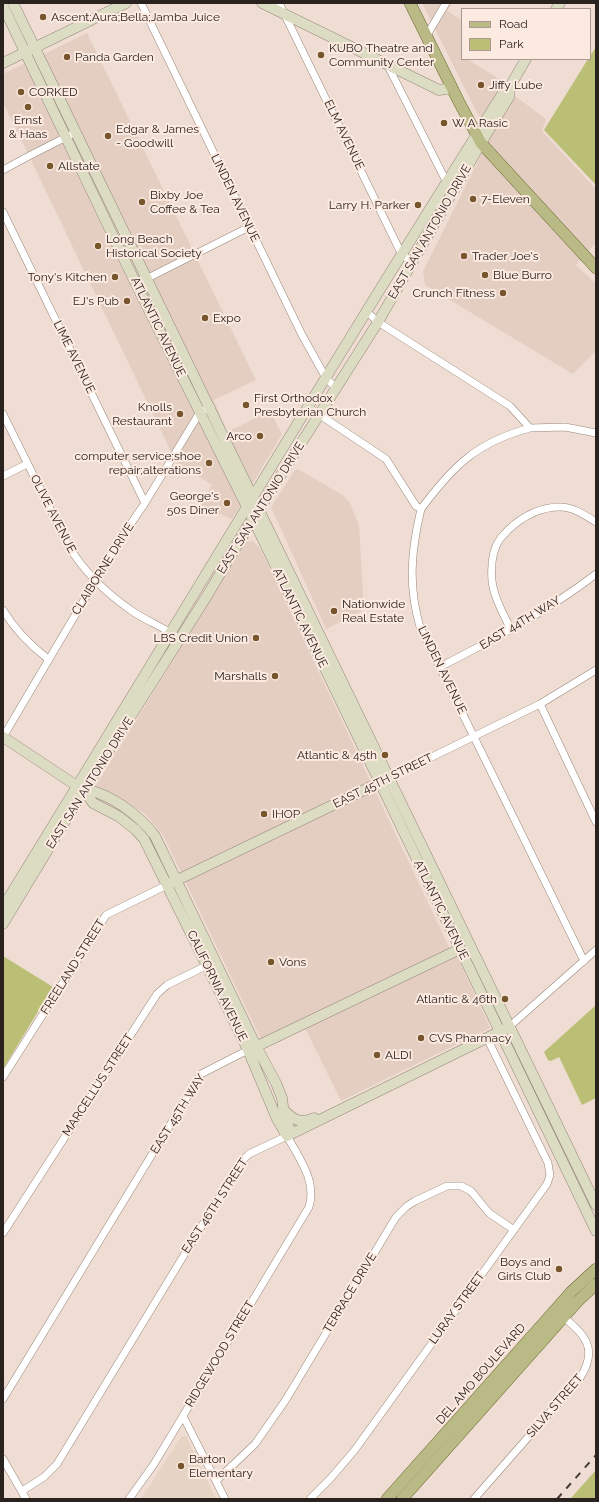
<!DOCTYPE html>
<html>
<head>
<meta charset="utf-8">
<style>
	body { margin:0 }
	#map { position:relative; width:599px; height:1502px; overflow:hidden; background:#efddd3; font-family:Raleway,sans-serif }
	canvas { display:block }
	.frame { position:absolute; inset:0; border:4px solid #29221f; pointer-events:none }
	.legend { position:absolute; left:461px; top:8px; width:130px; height:52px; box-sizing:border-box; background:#fceae0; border:1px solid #a89a93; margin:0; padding:5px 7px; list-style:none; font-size:12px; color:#29221f }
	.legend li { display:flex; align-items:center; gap:8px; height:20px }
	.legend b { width:20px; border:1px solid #a89a93 }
</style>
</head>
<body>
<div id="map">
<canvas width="599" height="1502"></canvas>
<div class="frame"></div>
<ul class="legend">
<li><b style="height:5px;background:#baba86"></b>Road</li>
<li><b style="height:11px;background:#bbbf76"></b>Park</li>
</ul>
</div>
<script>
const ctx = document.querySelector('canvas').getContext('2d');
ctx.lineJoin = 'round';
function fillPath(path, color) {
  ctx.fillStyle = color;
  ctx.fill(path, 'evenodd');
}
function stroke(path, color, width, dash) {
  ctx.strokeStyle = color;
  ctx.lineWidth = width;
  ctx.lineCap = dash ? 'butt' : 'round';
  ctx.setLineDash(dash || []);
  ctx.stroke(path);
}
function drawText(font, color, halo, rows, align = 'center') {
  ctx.font = font + ' Raleway,sans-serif';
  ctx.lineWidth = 4;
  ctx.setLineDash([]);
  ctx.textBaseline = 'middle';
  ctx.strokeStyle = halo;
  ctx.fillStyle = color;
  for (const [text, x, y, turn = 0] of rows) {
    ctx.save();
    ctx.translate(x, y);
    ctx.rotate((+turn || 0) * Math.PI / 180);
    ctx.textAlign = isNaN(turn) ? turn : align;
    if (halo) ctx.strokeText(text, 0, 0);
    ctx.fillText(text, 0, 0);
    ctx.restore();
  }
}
fillPath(new Path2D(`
	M422 3H452L447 11 462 20V59H471L470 61 506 83 504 88 546 119 542 131 596 189V243L576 265 596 284V351L573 374 425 285 423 271 491 135 476 111Z
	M87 33 256 380 214 400 227 432 270 411 282 434 232 519 200 506 212 485 176 462 3 102V74Z
	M298 469 344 496 350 503 359 525 364 610 326 629 271 507 295 470Z
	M253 541 260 548 450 949 261 1039 163 835 145 814 129 804 95 787 246 542Z
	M457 956 490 1028 341 1101 305 1028Z`), '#e4cec2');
fillPath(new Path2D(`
	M186 1436 216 1499H141L181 1437Z`), '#e5d4c3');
fillPath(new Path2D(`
	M596 47V185L544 130 588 59H590V56Z
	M3 956 53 987 3 1069Z
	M596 1005V1098L582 1105 559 1057 551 1061 548 1060 544 1052Z
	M596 1470V1499H570Z`), '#bbbf76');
const street = new Path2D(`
	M141 3 302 335 326 378 336 388
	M279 3 402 255 413 262
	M427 35 446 3
	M387 64 448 185
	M3 170 27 157 76 132
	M3 212 145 503
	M136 284 249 227
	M366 311 378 322 510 406 530 428 565 427 596 433
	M308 407 386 459 416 506 421 509C411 551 408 586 420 627L584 961
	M3 414 68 545C84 572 106 593 132 611 145 620 161 626 174 635
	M3 476 27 464
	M421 509C453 466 477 442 530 428
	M3 610C15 630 30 645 48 659
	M511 630C504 615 494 598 492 581 491 568 492 550 500 539 502 536 506 533 508 530 523 516 539 507 560 507 573 507 585 515 596 522
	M440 667C494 639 548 611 596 574
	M540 704 596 822
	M3 737 119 541 145 503 200 412 211 407
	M389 778 540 704 596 670
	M510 1026 596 950
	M3 1077 106 915 167 885
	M3 1233 157 994 167 985 210 964
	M3 1399 201 1074 248 1050
	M183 1416 225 1499
	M3 1459 26 1499
	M216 1481 255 1444 285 1401 396 1217 407 1206 415 1201 447 1186H461L471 1191 489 1213 514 1230
	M22 1491 44 1477 57 1464 240 1163 249 1154 287 1136C299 1158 317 1181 309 1207L154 1464 129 1499
	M310 1499 330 1479 354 1451 547 1184 550 1175 548 1163 487 1038
	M474 1499 580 1378C599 1348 585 1335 561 1315`);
const secondary = new Path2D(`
	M13 3C210 402 402 804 596 1205
	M262 3 439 90 452 88
	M3 6 136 284 253 519 596 1231
	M556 9 560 3
	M3 63 126 3
	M3 737 77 786C84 790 91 790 98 793 120 801 141 818 155 836L256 1046 276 1083 282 1098 284 1115 290 1130
	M84 790 93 803 118 816 136 830 144 839 207 966 248 1050 277 1119 287 1136 505 1029
	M171 883 385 780
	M3 907C170 636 332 362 503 93L509 88 526 59
	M3 924 84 790 205 599 253 519 378 322 481 143 509 97V88
	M251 1049 460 949
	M284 1110C293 1120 301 1124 314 1118`);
const primary = new Path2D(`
	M410 3 459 102 481 143 596 268
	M387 1499 549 1317 571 1292 596 1269
	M402 1499 577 1302 596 1284`);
stroke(street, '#96867d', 8);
stroke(secondary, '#96867d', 11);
stroke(primary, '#69672e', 12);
stroke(street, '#fff', 7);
stroke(secondary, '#dcdcc3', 10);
stroke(primary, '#baba86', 11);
stroke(new Path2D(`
	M557 1499 596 1455`), '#433b37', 2, [7, 7]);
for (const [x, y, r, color] of [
	[43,17,4,"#77562d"],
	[321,55,4,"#77562d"],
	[67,57,4,"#77562d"],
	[481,85,4,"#77562d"],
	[21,92,4,"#77562d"],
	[28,107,4,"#77562d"],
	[444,123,4,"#77562d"],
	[108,136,4,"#77562d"],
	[50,166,4,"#77562d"],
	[473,199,4,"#77562d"],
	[142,202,4,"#77562d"],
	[418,205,4,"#77562d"],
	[98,246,4,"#77562d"],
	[464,256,4,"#77562d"],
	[485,275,4,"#77562d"],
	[115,277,4,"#77562d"],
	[503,293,4,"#77562d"],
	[127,301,4,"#77562d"],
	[205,318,4,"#77562d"],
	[246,405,4,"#77562d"],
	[180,414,4,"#77562d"],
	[260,436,4,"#77562d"],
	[209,463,4,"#77562d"],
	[227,503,4,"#77562d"],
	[334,611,4,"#77562d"],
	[256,638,4,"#77562d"],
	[275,676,4,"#77562d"],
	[385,755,4,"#77562d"],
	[264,814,4,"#77562d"],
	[271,962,4,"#77562d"],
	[505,999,4,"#77562d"],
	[421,1038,4,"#77562d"],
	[377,1055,4,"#77562d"],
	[559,1269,4,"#77562d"],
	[181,1466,4,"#77562d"]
]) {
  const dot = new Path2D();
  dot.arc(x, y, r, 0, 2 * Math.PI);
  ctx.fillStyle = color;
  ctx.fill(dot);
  stroke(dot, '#fceae0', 1.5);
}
drawText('12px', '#29221f', '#fceae0', [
	["Ascent;Aura;Bella;Jamba Juice",51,17],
	["KUBO Theatre and",329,48],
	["Community Center",329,62],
	["Panda Garden",75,57],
	["Jiffy Lube",489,85],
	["CORKED",29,92],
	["Ernst",28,120,"center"],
	["& Haas",28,134,"center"],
	["W A Rasic",452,123],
	["Edgar & James",116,129],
	["- Goodwill",116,143],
	["Allstate",58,166],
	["Bixby Joe",150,195],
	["Coffee & Tea",150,209],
	["7-Eleven",481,199],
	["Larry H. Parker",410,205,"right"],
	["Long Beach",106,239],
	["Historical Society",106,253],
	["Trader Joe's",472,256],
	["Blue Burro",493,275],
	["Tony's Kitchen",107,277,"right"],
	["Crunch Fitness",495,293,"right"],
	["EJ's Pub",119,301,"right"],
	["Expo",213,318],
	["First Orthodox",254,398],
	["Presbyterian Church",254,412],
	["Knolls",172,407,"right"],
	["Restaurant",172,421,"right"],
	["Arco",252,436,"right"],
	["computer service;shoe",201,456,"right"],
	["repair;alterations",201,470,"right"],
	["George's",219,496,"right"],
	["50s Diner",219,510,"right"],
	["Nationwide",342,604],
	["Real Estate",342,618],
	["LBS Credit Union",248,638,"right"],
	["Marshalls",267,676,"right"],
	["Atlantic & 45th",377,755,"right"],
	["IHOP",272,814],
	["Vons",279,962],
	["Atlantic & 46th",497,999,"right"],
	["CVS Pharmacy",429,1038],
	["ALDI",385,1055],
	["Boys and",551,1262,"right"],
	["Girls Club",551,1276,"right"],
	["Barton",189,1459],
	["Elementary",189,1473]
], 'left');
drawText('12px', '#29221f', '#fceae0', [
	["ELM AVENUE",344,135,64],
	["LINDEN AVENUE",235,198,64],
	["EAST SAN ANTONIO DRIVE",430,232,-60],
	["ATLANTIC AVENUE",158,327,64],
	["LIME AVENUE",74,357,64],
	["EAST SAN ANTONIO DRIVE",261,508,-58],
	["OLIVE AVENUE",53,514,63],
	["CLAIBORNE DRIVE",103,569,-58],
	["ATLANTIC AVENUE",300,618,64],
	["EAST 44TH WAY",520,623,-31],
	["LINDEN AVENUE",442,670,64],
	["EAST 45TH STREET",383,781,-26],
	["EAST SAN ANTONIO DRIVE",90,783,-58],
	["ATLANTIC AVENUE",441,910,64],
	["FREELAND STREET",73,967,-58],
	["CALIFORNIA AVENUE",217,986,64],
	["MARCELLUS STREET",98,1085,-57],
	["EAST 45TH WAY",178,1114,-58],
	["EAST 46TH STREET",215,1206,-57],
	["TERRACE DRIVE",350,1293,-59],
	["LURAY STREET",457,1308,-54],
	["RIDGEWOOD STREET",220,1354,-59],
	["DEL AMO BOULEVARD",481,1374,-49],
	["SILVA STREET",555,1406,-49]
]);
</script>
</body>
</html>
